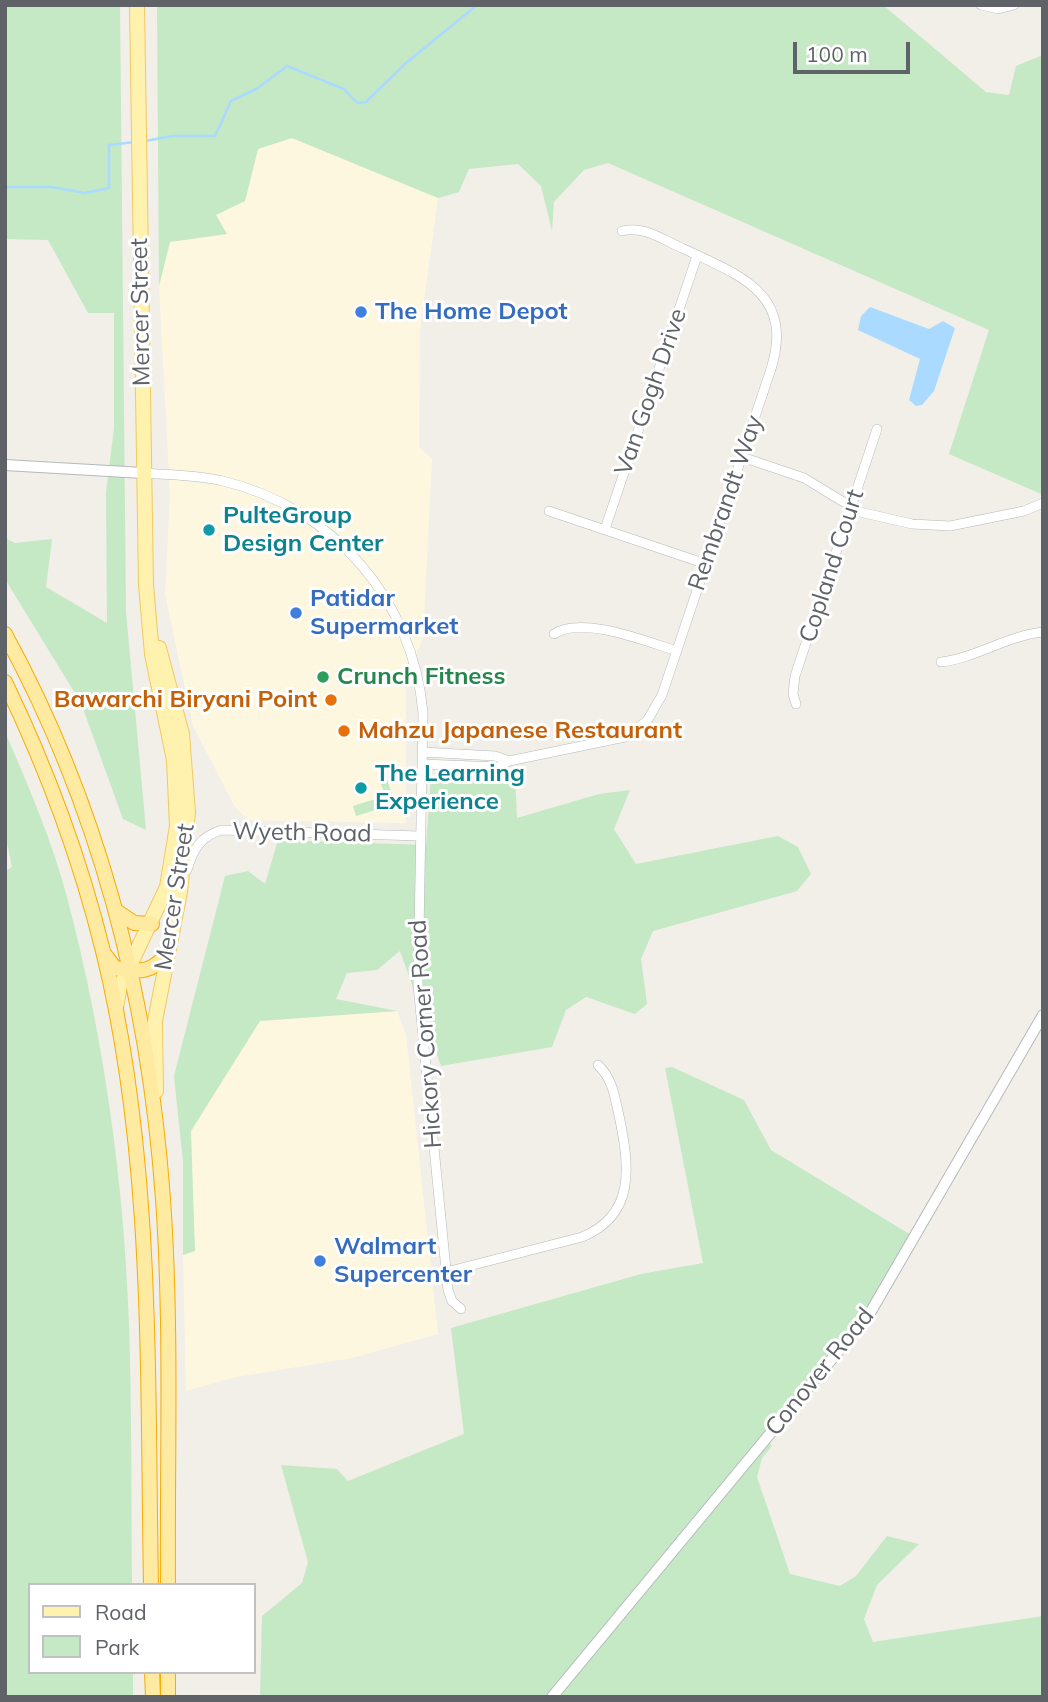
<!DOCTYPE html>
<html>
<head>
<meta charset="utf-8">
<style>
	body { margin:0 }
	#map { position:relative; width:1048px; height:1702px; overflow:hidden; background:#f1efe8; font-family:Mulish,sans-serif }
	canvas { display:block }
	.frame { position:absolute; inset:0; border:7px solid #5f6368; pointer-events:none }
	.legend { position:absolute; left:28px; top:1583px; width:228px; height:91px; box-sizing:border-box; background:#fff; border:2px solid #bfc1c3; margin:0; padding:9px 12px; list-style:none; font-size:21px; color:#5f6368 }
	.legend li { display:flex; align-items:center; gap:14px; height:35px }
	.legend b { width:35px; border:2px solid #bfc1c3 }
	.scale { position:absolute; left:793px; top:42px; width:117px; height:32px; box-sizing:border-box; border:4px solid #5f6368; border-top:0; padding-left:9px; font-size:21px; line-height:24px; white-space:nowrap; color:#5f6368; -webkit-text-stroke:5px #fff; paint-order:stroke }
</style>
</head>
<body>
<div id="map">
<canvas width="1048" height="1702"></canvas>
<div class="frame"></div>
<ul class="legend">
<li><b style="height:9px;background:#fff2af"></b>Road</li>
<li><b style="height:19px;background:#c5e8c5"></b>Park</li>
</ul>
<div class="scale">100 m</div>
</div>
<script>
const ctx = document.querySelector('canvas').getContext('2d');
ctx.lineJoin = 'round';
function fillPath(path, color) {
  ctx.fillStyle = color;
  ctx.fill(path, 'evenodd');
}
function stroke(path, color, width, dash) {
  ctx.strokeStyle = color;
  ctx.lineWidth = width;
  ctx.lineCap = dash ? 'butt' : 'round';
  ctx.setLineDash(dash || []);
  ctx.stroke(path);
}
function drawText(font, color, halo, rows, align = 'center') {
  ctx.font = font + ' Mulish,sans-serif';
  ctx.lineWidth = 6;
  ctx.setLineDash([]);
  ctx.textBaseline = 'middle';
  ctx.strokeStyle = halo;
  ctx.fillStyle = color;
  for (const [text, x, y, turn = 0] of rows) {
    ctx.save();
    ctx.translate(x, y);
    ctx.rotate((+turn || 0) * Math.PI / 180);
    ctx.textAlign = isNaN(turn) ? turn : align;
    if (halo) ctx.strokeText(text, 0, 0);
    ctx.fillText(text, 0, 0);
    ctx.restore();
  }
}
fillPath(new Path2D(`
	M292 138 438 198 420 330 419 447 432 459 423 638 406 678V823L249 820 235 807 193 726 165 594 170 495 159 286 170 242 215 215 245 201 258 149Z
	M397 1011 406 1035 438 1334 352 1358 236 1377 186 1391 183 1255 195 1251 190 1131 198 1115 260 1021Z`), '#fef7e0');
fillPath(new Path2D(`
	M5 5H120L126 612 146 830 123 819 81 703 5 579V538L15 543 52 539 46 587 107 623 106 493 114 428V313H88L48 240 5 239Z
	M157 5H883L986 92 1009 95 1016 66 1043 55 1041 494 949 454 989 330 608 163 584 170 554 202 552 231 541 186 518 164 469 169 459 192 438 198 292 138 258 149 245 201 216 215 227 234 170 242 159 286Z
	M5 732C29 787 53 843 68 901 104 1039 124 1182 129 1325 132 1411 131 1498 132 1585H30V1672H133V1697H5V871L12 867 5 833Z
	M386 776 395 804 356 816 353 806 385 796 379 778Z
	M515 776 517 818 599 794 630 790 614 829 636 864 778 836 798 847 811 874 797 891 653 931 641 959 647 1004 635 1014 586 997 566 1010 552 1047 441 1066 400 951 377 970 347 973 336 999 397 1011 260 1021 191 1131 195 1251 183 1255V1162L174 1076 225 876 248 871 265 884 278 840 426 845 431 777Z
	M672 1067 744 1100 771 1150 911 1235 861 1318 764 1433 772 1446 762 1458 757 1477 790 1574 840 1586 856 1576 887 1536 919 1544 877 1585 864 1619 873 1642 1043 1616V1697H260L262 1616 302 1583 308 1562 281 1465 337 1469 348 1481 464 1434 451 1328 641 1274 703 1263 665 1068Z`), '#c5e8c5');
fillPath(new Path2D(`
	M870 307 929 329 943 321 955 328 934 391 922 405 916 406 909 400 920 359 858 330 861 316Z`), '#aadaff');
stroke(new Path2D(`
	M145 141 172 136H215L231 101 258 88 287 66 344 89 357 103 366 102 406 63 477 5
	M5 187H52L85 193 109 188V145L135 142`), '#aadaff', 2.5);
const minor = new Path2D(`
	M981 5 998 9 1014 5
	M742 457 804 478 860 512 912 524 950 526 1024 511 1043 503
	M143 473C170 475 198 475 223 481 334 508 413 600 423 713L418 985 448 1290 452 1301 461 1309
	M549 511 706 564
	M605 529 697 256
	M554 634C582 615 647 642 677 651
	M941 662C976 658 1006 636 1043 632
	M796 704 793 694 795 676 877 429
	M422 752 495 756 509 761
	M422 764 499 767 509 761 625 737 647 721 662 695 771 369C795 293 739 275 682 248 663 240 643 225 622 231
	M187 870C193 850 200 836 222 830L420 836
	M446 1272 582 1237C636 1215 629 1166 620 1120 615 1100 614 1080 598 1065`);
const tertiary = new Path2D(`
	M5 465 143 473
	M552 1697 870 1313 1043 1015`);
const primary = new Path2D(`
	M116 1007 120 986 167 887 177 826 174 760 152 654 146 585 137 5
	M156 1091 155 1021 180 892 188 812 182 734 159 648`);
const trunk = new Path2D(`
	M5 634C100 808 149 1002 163 1199 172 1327 167 1457 168 1585
	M5 682C47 769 80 858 103 951 154 1157 147 1374 151 1585
	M115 910 134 923 152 924
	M105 955 115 968C140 972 152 974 168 952
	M152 1672 153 1697
	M168 1697V1672`);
stroke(minor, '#b5b8bc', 10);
stroke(tertiary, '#b5b8bc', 12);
stroke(primary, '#f2c960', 16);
stroke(trunk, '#f9ab00', 16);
stroke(minor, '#fff', 9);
stroke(tertiary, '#fff', 10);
stroke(primary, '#fff2af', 14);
stroke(trunk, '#feeaa1', 14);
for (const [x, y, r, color] of [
	[361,312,7,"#3f7fe0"],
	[209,530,7,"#0f9aa8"],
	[296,613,7,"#3f7fe0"],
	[323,677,7,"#2e9e5b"],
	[331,700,7,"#e8710a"],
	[344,731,7,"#e8710a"],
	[361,788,7,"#0f9aa8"],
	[320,1261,7,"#3f7fe0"]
]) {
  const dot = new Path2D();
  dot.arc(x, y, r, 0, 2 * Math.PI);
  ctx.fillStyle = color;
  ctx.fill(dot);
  stroke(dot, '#fff', 2.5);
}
drawText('24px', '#5f6368', '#fff', [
	["Mercer Street",141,312,-91],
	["Van Gogh Drive",651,392,-71],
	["Rembrandt Way",726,503,-71],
	["Copland Court",832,566,-72],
	["Wyeth Road",302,833,1],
	["Mercer Street",175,897,-81],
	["Hickory Corner Road",426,1034,-94],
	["Conover Road",820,1372,-51]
]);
drawText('bold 24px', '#366cbe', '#fff', [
	["The Home Depot",375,312],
	["Patidar",310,599],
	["Supermarket",310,627],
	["Walmart",334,1247],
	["Supercenter",334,1275]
], 'left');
drawText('bold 24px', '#0d838f', '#fff', [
	["PulteGroup",223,516],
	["Design Center",223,544],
	["The Learning",375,774],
	["Experience",375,802]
], 'left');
drawText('bold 24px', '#27864d', '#fff', [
	["Crunch Fitness",337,677]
], 'left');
drawText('bold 24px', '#c56008', '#fff', [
	["Bawarchi Biryani Point",317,700],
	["Mahzu Japanese Restaurant",358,731,"left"]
], 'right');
</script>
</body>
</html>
